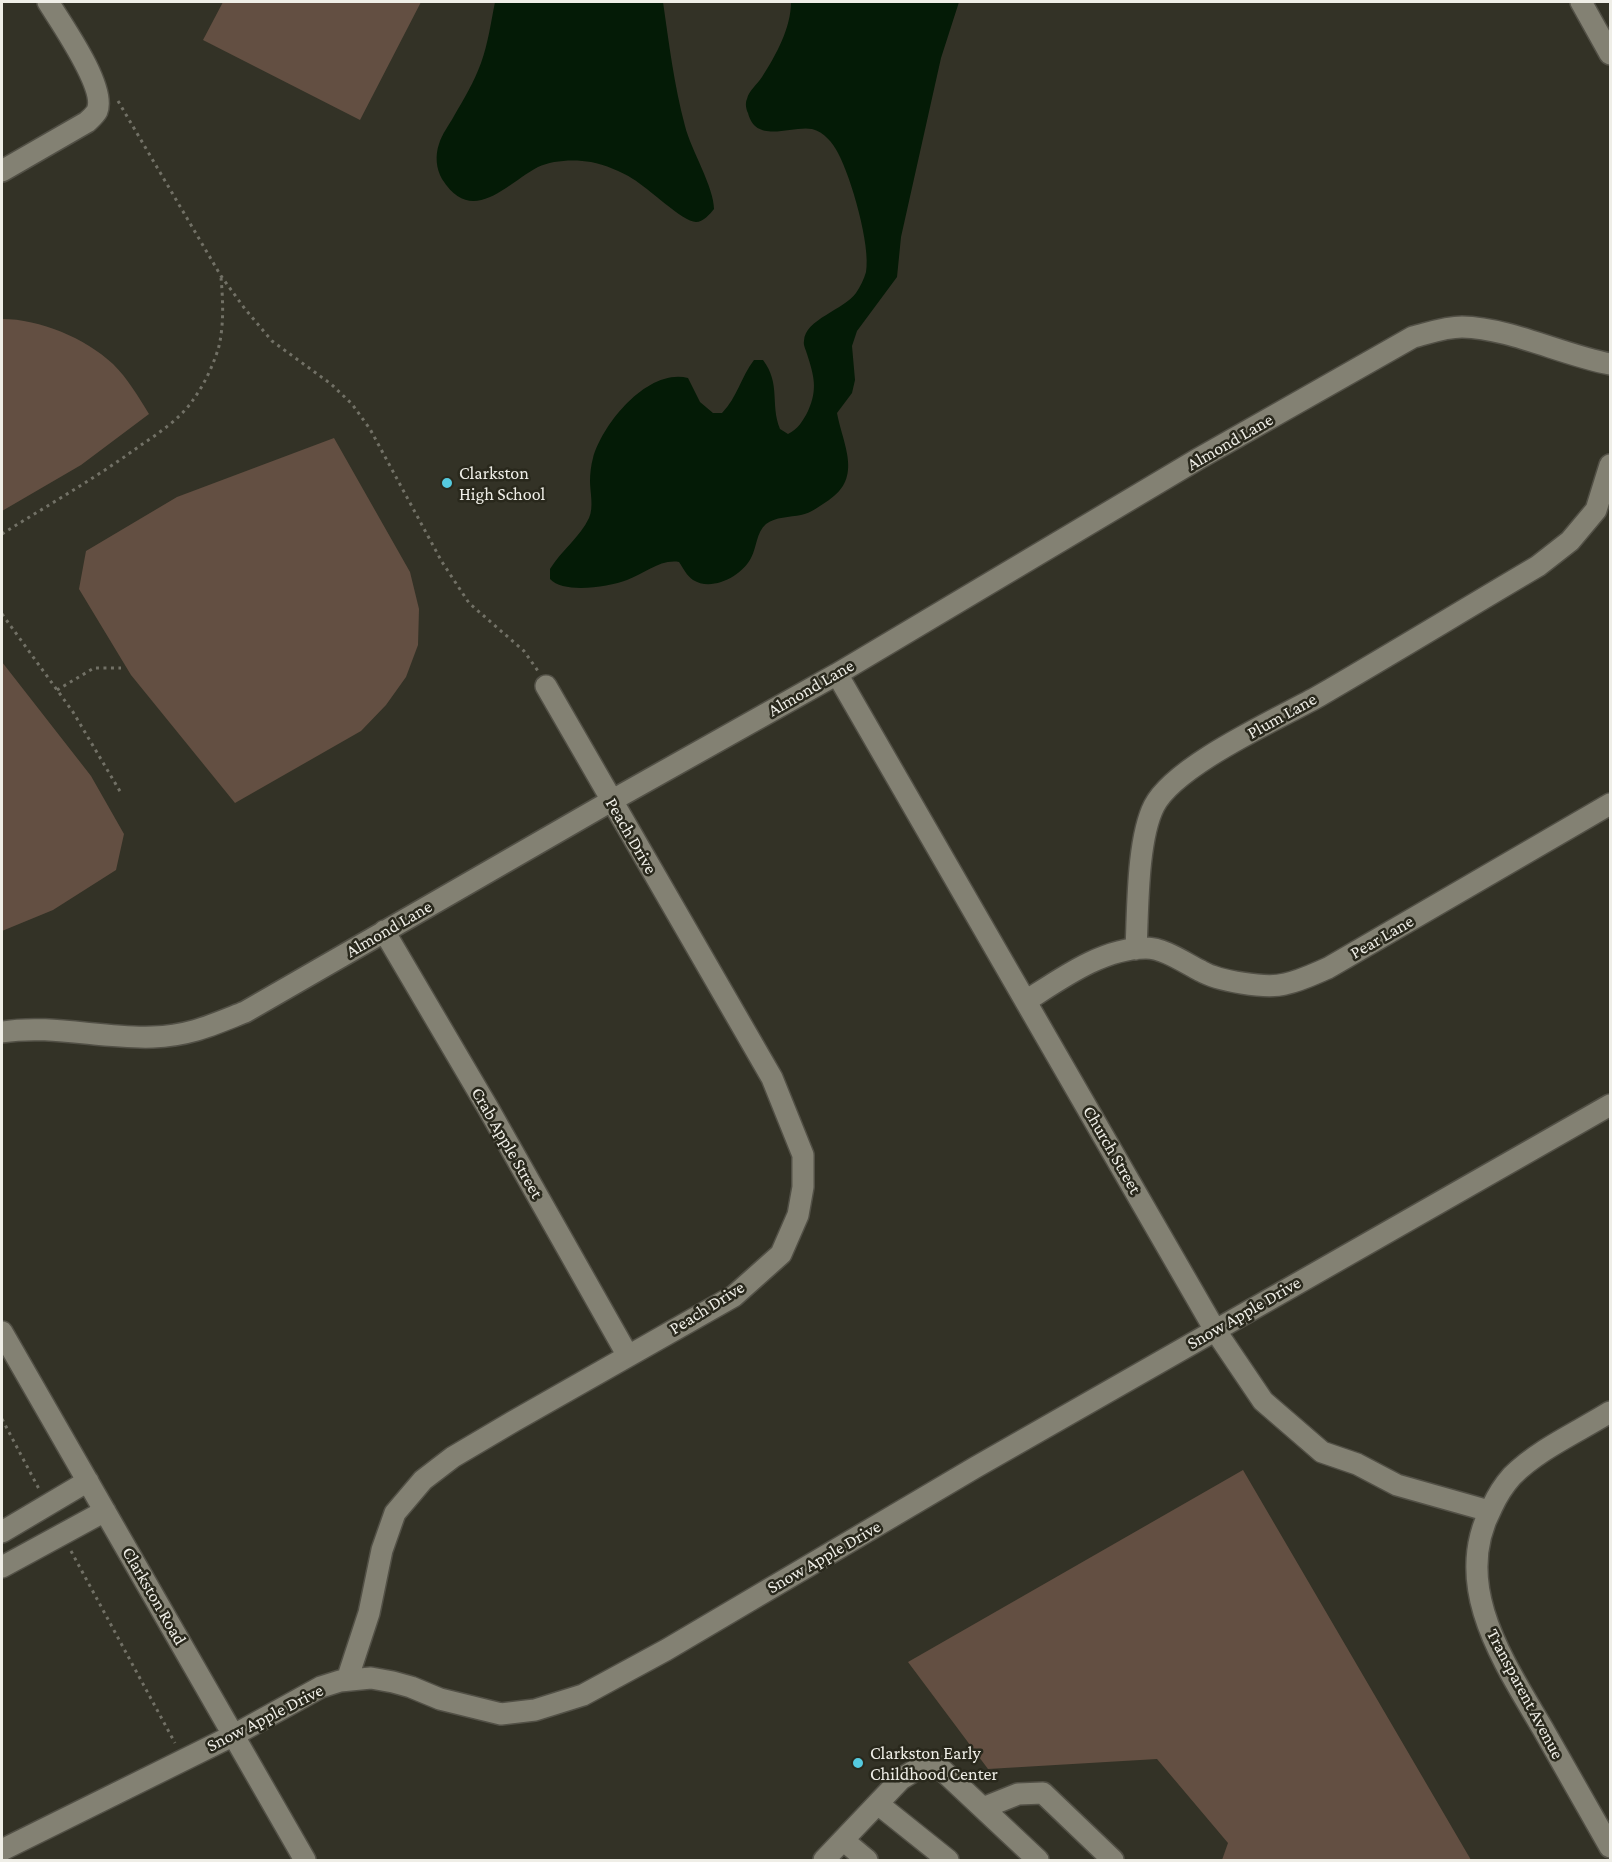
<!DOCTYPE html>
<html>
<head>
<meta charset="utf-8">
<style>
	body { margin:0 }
	#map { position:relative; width:1612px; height:1862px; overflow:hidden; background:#333226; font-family:"Crimson Pro",serif }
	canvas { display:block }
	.frame { position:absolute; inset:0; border:3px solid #efeee7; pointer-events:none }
</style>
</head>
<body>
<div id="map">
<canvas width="1612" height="1862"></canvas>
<div class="frame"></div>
</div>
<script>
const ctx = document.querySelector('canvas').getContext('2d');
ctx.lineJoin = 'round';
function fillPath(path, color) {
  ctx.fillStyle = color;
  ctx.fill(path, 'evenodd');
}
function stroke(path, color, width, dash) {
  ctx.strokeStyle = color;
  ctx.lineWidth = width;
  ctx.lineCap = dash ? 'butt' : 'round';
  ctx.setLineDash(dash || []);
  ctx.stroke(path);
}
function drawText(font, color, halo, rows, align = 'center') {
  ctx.font = font + ' "Crimson Pro",serif';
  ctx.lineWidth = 5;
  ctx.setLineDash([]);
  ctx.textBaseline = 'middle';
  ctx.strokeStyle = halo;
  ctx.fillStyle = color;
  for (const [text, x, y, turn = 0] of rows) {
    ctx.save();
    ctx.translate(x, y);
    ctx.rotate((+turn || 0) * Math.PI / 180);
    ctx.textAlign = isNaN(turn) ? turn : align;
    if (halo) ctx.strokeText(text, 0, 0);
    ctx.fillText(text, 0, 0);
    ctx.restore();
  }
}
fillPath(new Path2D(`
	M223 2H421L360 120 203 40Z
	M2 319C40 319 85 338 113 364 128 379 138 396 149 414L81 465 2 511Z
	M334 438 410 572 419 609 418 645 406 677 386 705 361 731 235 803 131 675 79 589 86 551 177 497Z
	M2 662 91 776 124 834 116 870 53 910 2 931Z
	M1243 1470 1471 1860H1222L1228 1843 1157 1759 988 1769 908 1662Z`), '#634f42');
fillPath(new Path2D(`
	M495 2H663C669 43 674 85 685 126 691 150 714 187 714 209 710 214 703 222 696 222 683 222 647 187 633 179 621 171 605 165 591 162 575 159 552 160 538 167 506 184 472 227 442 179 436 169 435 155 439 144 442 134 449 125 454 116 464 99 474 82 481 63 488 44 491 22 495 2Z
	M791 2H959L941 58 901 237 897 277 857 331 852 346 855 380 852 393 837 413C843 445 863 477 829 500 820 506 811 513 801 515 790 517 775 517 766 524 756 533 757 547 751 558 742 576 712 592 693 580 687 576 683 568 679 562 660 559 644 574 627 580 608 587 564 594 550 579V569C561 551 580 537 589 518 594 507 590 492 590 481 590 474 591 465 593 458 603 423 648 368 688 378L700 402 713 413H722C737 398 741 377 754 360H763C781 384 770 404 780 429L788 434C798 429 803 421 808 411 818 389 814 376 807 354 806 350 803 345 804 341 805 319 844 310 856 293 860 287 864 279 866 272 871 246 851 177 838 153 833 143 824 132 812 129 792 125 756 145 748 113 746 109 745 103 747 99 749 90 757 85 762 77 776 55 791 28 791 2Z`), '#041b06');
const minor = new Path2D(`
	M1581 2 1610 54
	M2 171 87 122C90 119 95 115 97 111 107 88 61 23 48 2
	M837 674 1215 1330 1263 1401 1322 1452 1357 1464 1397 1485 1489 1511
	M384 931 488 1108 628 1356
	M1136 949C1138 909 1137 840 1154 806 1175 765 1278 719 1319 696 1393 653 1465 609 1538 566L1570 541 1596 510 1610 465
	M1026 1001C1062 978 1103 948 1146 948 1164 948 1185 963 1201 971 1218 981 1266 989 1285 984 1300 981 1314 974 1328 968L1610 804
	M2 1032C52 1024 102 1039 153 1037 189 1036 212 1025 245 1012L611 801 837 674 1198 459 1413 337C1429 333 1445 327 1462 327 1510 328 1562 355 1610 364
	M2 1332 305 1860
	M1610 1412C1578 1432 1539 1449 1512 1476 1504 1485 1497 1496 1492 1507 1450 1585 1504 1662 1543 1729 1565 1768 1588 1808 1610 1847
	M2 1532 88 1481
	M2 1567 105 1511
	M347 1680 369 1613 382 1550 395 1513 423 1480 453 1457 514 1421 734 1296 781 1254 798 1215 803 1187V1155L772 1078 546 686
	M878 1804 948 1860
	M983 1808 1018 1794 1043 1793 1113 1860
	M843 1840 867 1860
	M2 1850 234 1735 321 1687 340 1681 371 1678 393 1682 411 1687 440 1699 501 1714 535 1710 583 1695 666 1650 976 1467 1610 1105
	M824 1860 901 1779 917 1769 939 1767 1038 1860`);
stroke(minor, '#525046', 24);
stroke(new Path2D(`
	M118 101 221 276 245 309 272 341 331 384 352 404 370 429 442 562 469 603 524 651 538 671
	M2 534C48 505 96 478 141 445 159 433 181 418 193 400 204 385 214 364 219 346 224 324 223 300 221 278
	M2 614 73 712 121 793
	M57 690 94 668H121
	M2 1419 39 1489
	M71 1551 175 1743`), '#727166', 3, [3, 4.5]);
stroke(minor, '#838173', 21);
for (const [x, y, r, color] of [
	[447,483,6,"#55cadf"],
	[858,1763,6,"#55cadf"]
]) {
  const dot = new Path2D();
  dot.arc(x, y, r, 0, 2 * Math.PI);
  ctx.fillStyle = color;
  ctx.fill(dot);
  stroke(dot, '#29281c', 2);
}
drawText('18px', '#efeee7', '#29281c', [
	["Almond Lane",1230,442,-30],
	["Almond Lane",811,688,-30],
	["Plum Lane",1282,716,-29],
	["Peach Drive",631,836,60],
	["Almond Lane",389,929,-30],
	["Pear Lane",1382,937,-30],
	["Crab Apple Street",507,1143,60],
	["Church Street",1112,1150,60],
	["Peach Drive",707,1308,-32],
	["Snow Apple Drive",1244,1313,-30],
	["Snow Apple Drive",824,1557,-30],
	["Clarkston Road",154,1596,60],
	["Transparent Avenue",1525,1694,62],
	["Snow Apple Drive",265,1718,-27]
]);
drawText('18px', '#efeee7', '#29281c', [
	["Clarkston",459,473],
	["High School",459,494],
	["Clarkston Early",870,1753],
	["Childhood Center",870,1774]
], 'left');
</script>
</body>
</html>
